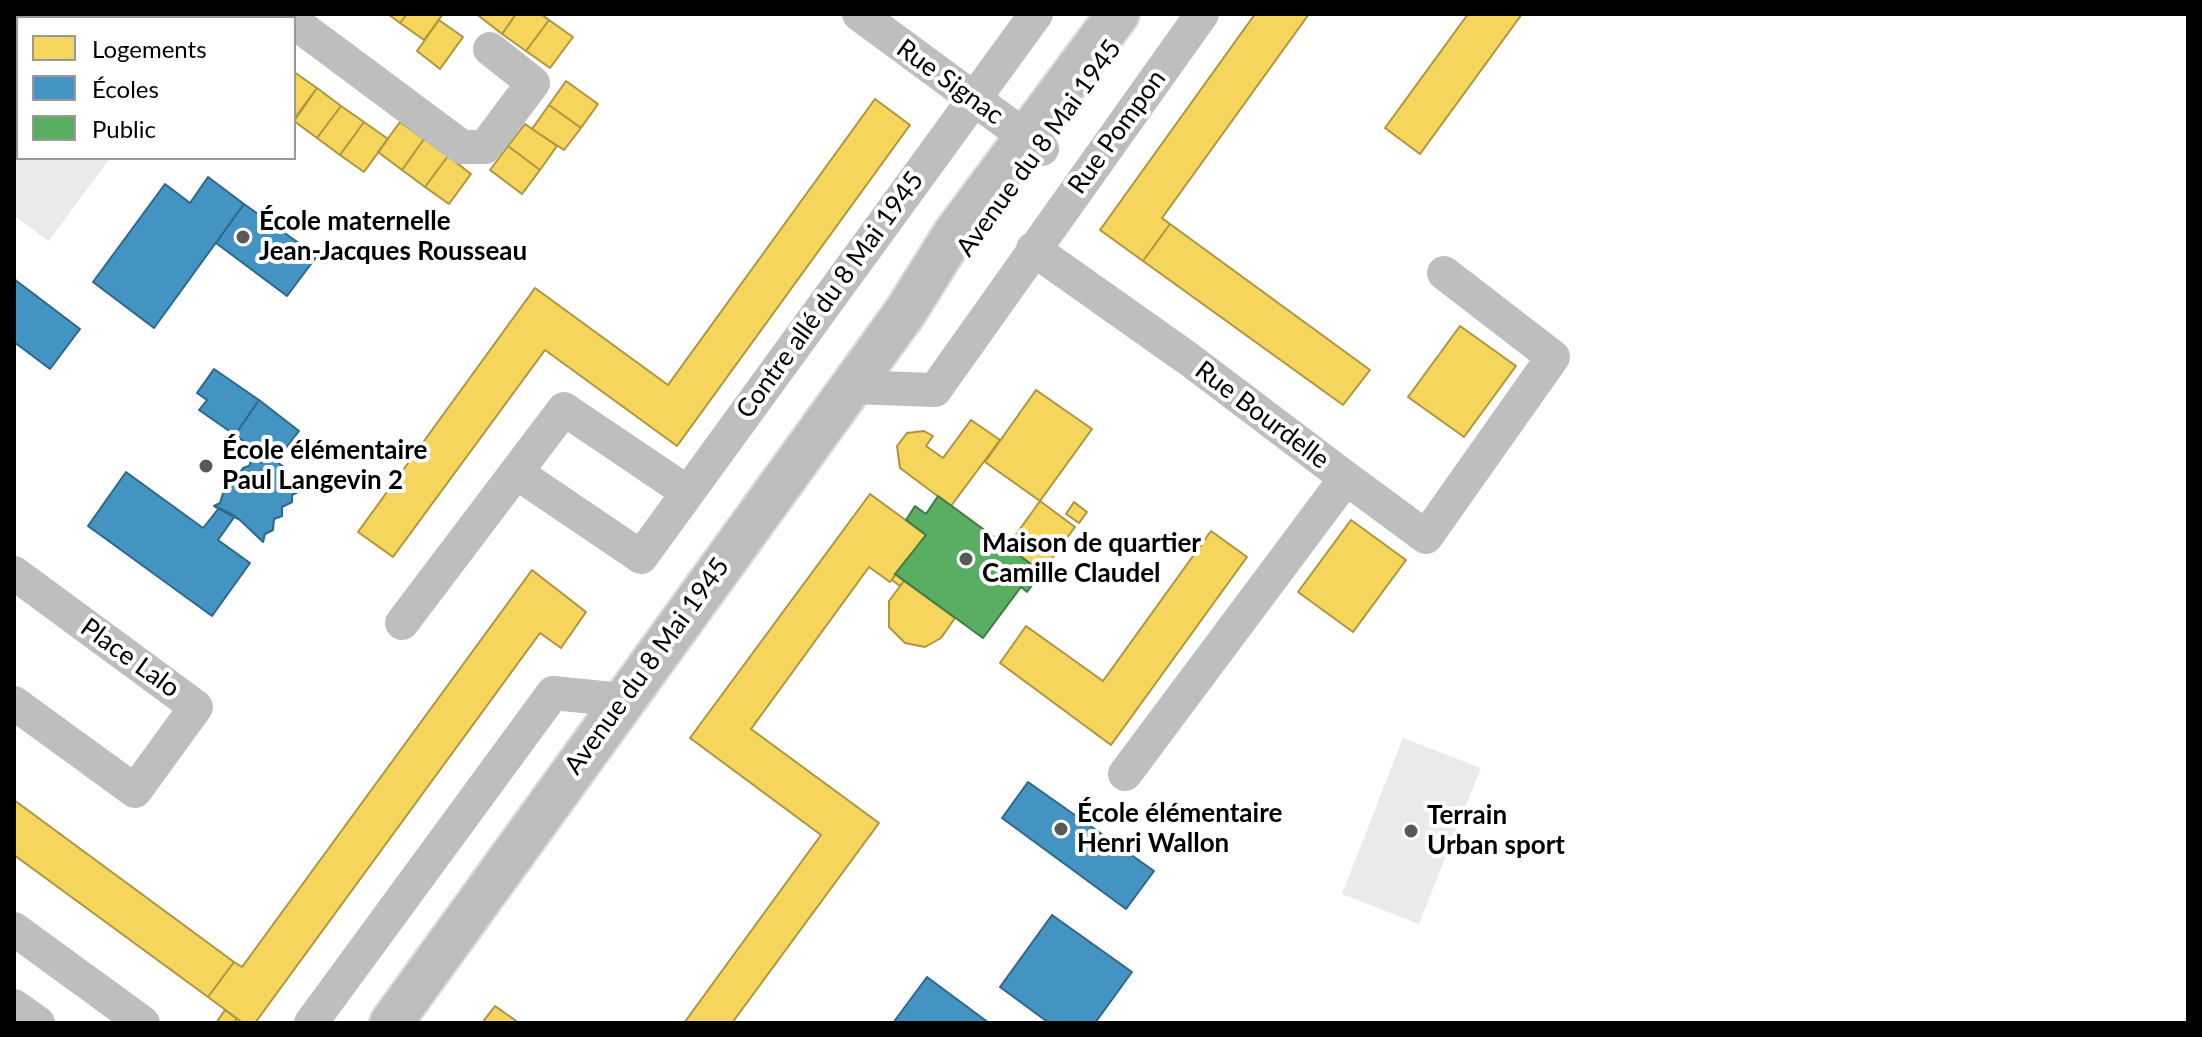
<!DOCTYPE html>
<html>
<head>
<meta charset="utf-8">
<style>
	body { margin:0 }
	#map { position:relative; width:2202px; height:1037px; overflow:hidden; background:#fff; font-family:Lato,sans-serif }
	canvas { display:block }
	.frame { position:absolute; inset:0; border:16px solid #000; pointer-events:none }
	.legend { position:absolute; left:16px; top:16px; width:280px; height:144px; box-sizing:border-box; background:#fff; border:2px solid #999; margin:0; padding:10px 14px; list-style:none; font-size:24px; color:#000 }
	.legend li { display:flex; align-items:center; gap:16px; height:40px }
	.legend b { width:40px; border:2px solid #999 }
</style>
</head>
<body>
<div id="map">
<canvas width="2202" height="1037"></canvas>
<div class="frame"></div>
<ul class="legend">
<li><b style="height:22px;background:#f6d55c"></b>Logements</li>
<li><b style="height:22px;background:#4393c3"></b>Écoles</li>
<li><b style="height:22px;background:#5aae61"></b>Public</li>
</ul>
</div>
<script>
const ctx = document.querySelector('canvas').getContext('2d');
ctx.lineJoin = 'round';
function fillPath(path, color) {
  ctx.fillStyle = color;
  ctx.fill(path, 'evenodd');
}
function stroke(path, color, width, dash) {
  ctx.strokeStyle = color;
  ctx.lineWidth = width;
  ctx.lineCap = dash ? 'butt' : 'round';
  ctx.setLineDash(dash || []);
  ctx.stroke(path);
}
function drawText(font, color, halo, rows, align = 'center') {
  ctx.font = font + ' Lato,sans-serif';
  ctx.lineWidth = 8;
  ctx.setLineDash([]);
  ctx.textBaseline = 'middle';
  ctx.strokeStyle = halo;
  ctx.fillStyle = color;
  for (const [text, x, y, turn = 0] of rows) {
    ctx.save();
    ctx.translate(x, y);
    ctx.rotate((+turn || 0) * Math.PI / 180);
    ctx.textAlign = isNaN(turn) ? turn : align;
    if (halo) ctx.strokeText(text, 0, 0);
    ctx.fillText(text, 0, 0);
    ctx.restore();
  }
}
fillPath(new Path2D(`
	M14 65 18 68V131L14 136Z
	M18 151V158H110L49 241 14 216V156Z
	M1403 738 1481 768 1419 924 1342 894Z`), '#eaeaea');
const homes = new Path2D(`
	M188 14H224L221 18H193Z
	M224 14H251L257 18H221Z
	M388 14H407L400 23Z
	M407 14H443L424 40 400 23Z
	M480 14H516L502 34 479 16Z
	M516 14H541L549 20 526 51 502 34Z
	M1255 14H1309L1162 218 1170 224 1143 261 1100 230Z
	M1468 14H1522L1420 154 1385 128Z
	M439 20 463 37 440 69 417 51Z
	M549 20 573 37 550 68 526 51Z
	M294 72 317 88 294 119Z
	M566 81 598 104 581 128 549 105Z
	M317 88 341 106 317 138 294 121Z
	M875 99 910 125 677 446 545 350 393 557 358 532 535 288 668 385Z
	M549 105 581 128 564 150 532 129Z
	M341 106 364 122 340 155 317 138Z
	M364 122 388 139 364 172 340 155Z
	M400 122 424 139 402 170 378 152Z
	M525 124 557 146 540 170 508 146Z
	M424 139 448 156 425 187 402 170Z
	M508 146 540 170 522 194 490 170Z
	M448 156 471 174 449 204 425 187Z
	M1170 224 1370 370 1343 405 1143 261Z
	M1460 326 1516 366 1464 437 1408 397Z
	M1036 390 1092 429 1040 501 985 462Z
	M971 420 1000 440 951 506 900 468 897 446 907 433 924 431 933 436 926 446 943 458Z
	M870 494 926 535 890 582 869 567 751 729 879 823 732 1023H684L821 835 690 738Z
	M1040 501 1075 527 1042 572 1007 547Z
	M1074 502 1087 512 1079 523 1066 514Z
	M1351 520 1406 560 1353 632 1298 592Z
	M1211 531 1247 557 1111 745 1000 663 1026 626 1103 681Z
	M532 570 586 612 561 648 540 633 255 1023H243L208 997 234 962 242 967Z
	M895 574 904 581 900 586 892 580Z
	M904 581 955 618 941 638 925 647 905 643 889 627V601Z
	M14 800 234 962 208 997 14 855Z
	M495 1006 519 1023H482Z
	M225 1010 237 1019 234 1023H216Z`);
fillPath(homes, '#f6d55c');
stroke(homes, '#ac9540', 2);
const schools = new Path2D(`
	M208 177 244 204 154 328 93 282 165 184 190 203Z
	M244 204 317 256 287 296 216 243Z
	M14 279 80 329 50 369 14 342Z
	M214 369 259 400 235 435 199 410 207 400 197 393Z
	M259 400 299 431 276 461 285 468 277 479 300 491 292 495V502L282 507V516L274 519 273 530 265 534 263 542 240 520 214 506 220 503 223 493 229 490 243 468 249 466 253 456 261 463 265 457 235 435Z
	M126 472 203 528 219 508 235 516 218 540 250 563 212 616 88 526Z
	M1028 782 1154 871 1126 909 1002 818Z
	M1052 915 1132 972 1095 1023H1049L1000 987Z
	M927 977 989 1023H893Z`);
fillPath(schools, '#4393c3');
stroke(schools, '#2f6788', 2);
const public = new Path2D(`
	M938 496 1042 572 1027 592 1021 587 983 638 895 574 926 535 906 520 915 506 926 514Z`);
fillPath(public, '#5aae61');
stroke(public, '#3f7a44', 2);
const major = new Path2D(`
	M391 1023 906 311 954 234 1118 14`);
stroke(major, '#dbdbdb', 46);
stroke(new Path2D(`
	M859 14 1042 149
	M294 22 462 147H485L533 83 490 49
	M1033 249 1190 360 1346 478 1125 774
	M850 387 935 390 1202 14
	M517 473 641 557 1036 14
	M1346 478 1426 537 1553 357 1444 273
	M14 573 196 707 135 791 14 703
	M402 623 564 409 687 492
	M14 929 143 1023
	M14 1006 38 1023
	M311 1023 553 693 623 700`), '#bebebe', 34);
stroke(major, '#bdbdbd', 42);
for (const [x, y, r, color] of [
	[243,237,8,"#595959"],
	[206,466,8,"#595959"],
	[966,559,8,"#595959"],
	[1061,829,8,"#595959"],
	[1411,831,8,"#595959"]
]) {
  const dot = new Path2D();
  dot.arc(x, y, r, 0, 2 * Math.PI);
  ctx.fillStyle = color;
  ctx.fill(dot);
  stroke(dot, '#fff', 3);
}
drawText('26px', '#000', '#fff', [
	["Rue Signac",950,82,36],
	["Rue Pompon",1117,132,-54],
	["Avenue du 8 Mai 1945",1039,148,-54],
	["Contre allé du 8 Mai 1945",830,295,-54],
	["Rue Bourdelle",1262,415,37],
	["Place Lalo",130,658,36],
	["Avenue du 8 Mai 1945",647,666,-54]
]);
drawText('bold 26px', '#000', '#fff', [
	["École maternelle",259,222],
	["Jean-Jacques Rousseau",259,252],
	["École élémentaire",222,451],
	["Paul Langevin 2",222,481],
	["Maison de quartier",982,544],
	["Camille Claudel",982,574],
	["École élémentaire",1077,814],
	["Henri Wallon",1077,844],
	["Terrain",1427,816],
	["Urban sport",1427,846]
], 'left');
</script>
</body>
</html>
